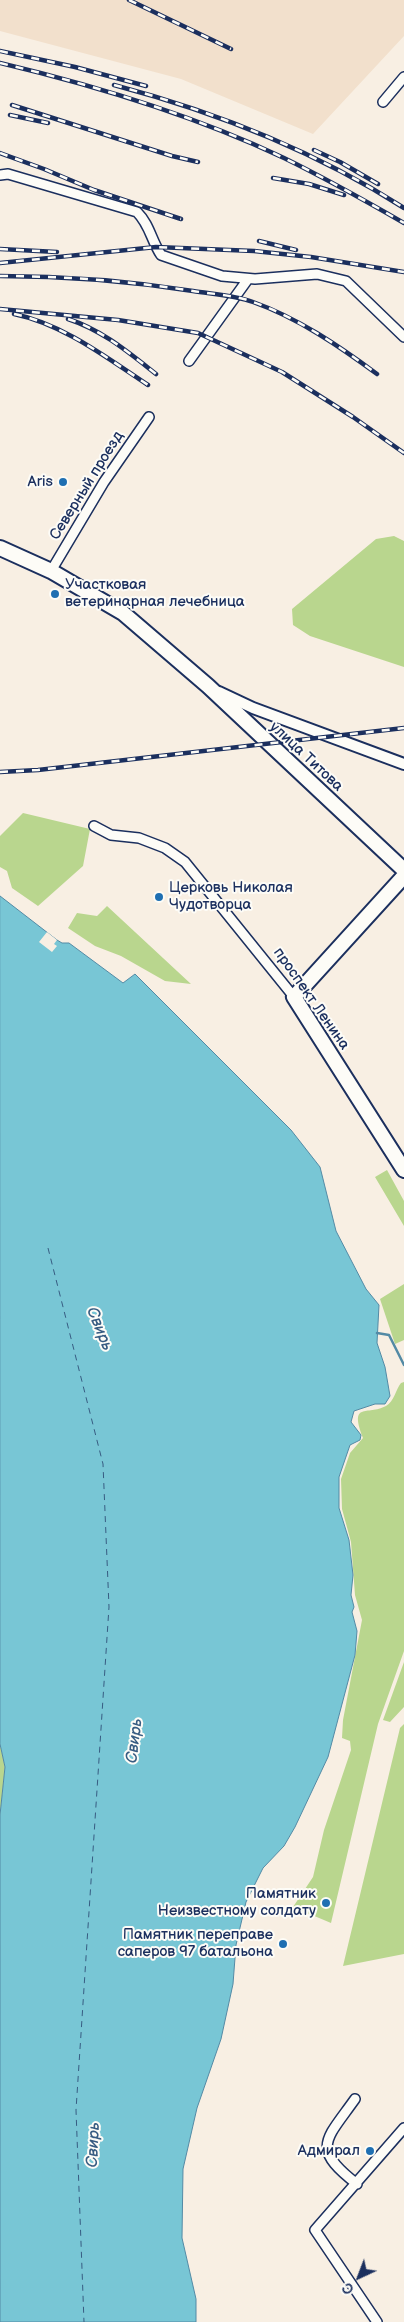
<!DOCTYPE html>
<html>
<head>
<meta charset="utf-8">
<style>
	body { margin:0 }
	#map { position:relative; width:404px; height:2322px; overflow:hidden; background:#f8efe3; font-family:"Balsamiq Sans",sans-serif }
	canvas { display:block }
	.north { position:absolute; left:334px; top:2252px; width:50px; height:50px; -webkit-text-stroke:4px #fdfcf7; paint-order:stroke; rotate:223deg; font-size:14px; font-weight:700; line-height:20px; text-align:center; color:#1b2f5e }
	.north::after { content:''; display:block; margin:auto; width:18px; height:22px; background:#1b2f5e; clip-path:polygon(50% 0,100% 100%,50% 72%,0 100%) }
</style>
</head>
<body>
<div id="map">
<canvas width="404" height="2322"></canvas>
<div class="north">С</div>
</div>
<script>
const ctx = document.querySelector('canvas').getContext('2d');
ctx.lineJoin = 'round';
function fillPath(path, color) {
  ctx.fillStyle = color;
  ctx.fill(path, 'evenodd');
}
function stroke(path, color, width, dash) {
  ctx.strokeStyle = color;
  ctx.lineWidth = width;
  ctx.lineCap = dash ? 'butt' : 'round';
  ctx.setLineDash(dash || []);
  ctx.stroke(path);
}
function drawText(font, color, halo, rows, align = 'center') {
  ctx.font = font + ' "Balsamiq Sans",sans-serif';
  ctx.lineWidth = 4;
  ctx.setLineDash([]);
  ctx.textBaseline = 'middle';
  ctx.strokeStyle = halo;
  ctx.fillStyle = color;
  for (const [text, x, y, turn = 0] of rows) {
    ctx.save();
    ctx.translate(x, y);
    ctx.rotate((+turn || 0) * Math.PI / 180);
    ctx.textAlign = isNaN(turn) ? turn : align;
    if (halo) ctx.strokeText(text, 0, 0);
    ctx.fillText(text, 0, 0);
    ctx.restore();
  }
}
fillPath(new Path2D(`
	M0 0H404V36L313 134 181 79 0 31Z`), '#f2e0cc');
fillPath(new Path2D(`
	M394 536 404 541V667L310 636 293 625 292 609 376 539Z
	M23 813 90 829 83 866 38 906 12 888 7 871 0 867V836Z
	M107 906 191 984 165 981 121 956 95 946 68 928 77 913 97 916Z
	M387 1170 404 1201V1226L375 1177Z
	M404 1284V1340L395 1344 380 1299Z
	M404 1382V1651L378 1724 331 1923 293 1907 313 1877 324 1830 351 1750 350 1741 342 1738 343 1720 362 1620 355 1595 351 1542 342 1509 341 1479 350 1453 363 1438C349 1401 367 1416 386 1406 394 1402 396 1389 401 1383Z
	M404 1662V1707L390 1722 383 1720Z
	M404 1724V1954L343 1966 400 1728Z
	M0 1744 5 1767 0 1815Z`), '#b9d68e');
const water = new Path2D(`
	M0 896 57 940 62 943H69L123 983 135 974 291 1130 320 1167 336 1231 366 1289 379 1305 377 1343 385 1367 390 1396 385 1404H375L354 1411 351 1422 361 1435 360 1440 350 1445 339 1477V1508L349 1540 353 1575 351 1595 354 1607 352 1612 357 1631 355 1655 328 1757 295 1827 284 1846 263 1868 246 1902 236 1945 233 1984 221 2039 197 2108 183 2169 182 2238 196 2299V2322H0V1815L5 1767 0 1744Z`);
fillPath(water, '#78c6d5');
stroke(water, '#538aa5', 1);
fillPath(new Path2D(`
	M47 932 57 940 54 944 57 946 52 952 39 942Z`), '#f8efe3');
stroke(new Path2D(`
	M377 1333 389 1335 404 1365`), '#538aa5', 2.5);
stroke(new Path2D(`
	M48 1248 103 1464 109 1607 76 2110 84 2322`), '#375c82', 1, [6, 5]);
const minor = new Path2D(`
	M383 102 404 77
	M0 175 8 174 137 212C150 225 151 240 161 255L222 276 255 279 317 274 346 281 404 337
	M189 361 248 279
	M51 571 104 482 149 417
	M94 826 111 835 139 838 165 848 185 862 294 997
	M355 2099C326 2140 310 2148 357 2184
	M377 2322 315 2230 404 2128`);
const tertiary = new Path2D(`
	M219 692 253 708 404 764`);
const primary = new Path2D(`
	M0 548 51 571 123 613 208 686 404 870
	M404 876 294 997 404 1170`);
stroke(minor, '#1b2f5e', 12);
stroke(tertiary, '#1b2f5e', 14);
stroke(primary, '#1b2f5e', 18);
stroke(minor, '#fdfcf7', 9);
stroke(tertiary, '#fdfcf7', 10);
stroke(primary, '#fdfcf7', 14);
const rail = new Path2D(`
	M129 0 231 49
	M0 51 75 67 146 86
	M0 63C97 86 193 115 284 158 325 178 364 200 404 223
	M114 85C216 112 315 151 404 208
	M12 105 172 156 198 162
	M10 115 48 123
	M314 150 340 162 378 184
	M0 153 44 169 94 190 181 219
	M273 178 309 184 344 195
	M259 241 296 250
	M0 249 57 252
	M0 263 156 247 254 251 311 257 404 272
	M0 276C65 276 129 281 193 291 212 294 235 295 253 302 298 318 339 346 377 374
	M0 309 118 320 198 333 282 372 353 417 404 453
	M14 314C63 324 107 358 148 385
	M68 319C102 330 128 352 156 374
	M0 772 38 770 404 728`);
stroke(rail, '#1b2f5e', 4.5);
stroke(rail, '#fdfcf7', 2.5, [8]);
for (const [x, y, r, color] of [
	[63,482,5,"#1f6fb2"],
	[55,594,5,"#1f6fb2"],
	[159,897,5,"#1f6fb2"],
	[326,1903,5,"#1f6fb2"],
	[283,1944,5,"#1f6fb2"],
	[370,2151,5,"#1f6fb2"]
]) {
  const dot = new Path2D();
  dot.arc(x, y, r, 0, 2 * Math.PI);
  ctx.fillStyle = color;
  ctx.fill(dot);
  stroke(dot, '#fdfcf7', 2);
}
drawText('15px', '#1b2f5e', '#fdfcf7', [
	["Aris",53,482],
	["Участковая",65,585,"left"],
	["ветеринарная лечебница",65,602,"left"],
	["Церковь Николая",169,888,"left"],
	["Чудотворца",169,905,"left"],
	["Памятник",316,1894],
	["Неизвестному солдату",316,1911],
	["Памятник переправе",273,1935],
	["саперов 97 батальона",273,1952],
	["Адмирал",360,2151]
], 'right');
drawText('15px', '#1b2f5e', '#fdfcf7', [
	["Северный проезд",87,486,-58],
	["улица Титова",306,757,43],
	["проспект Ленина",311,999,55]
]);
drawText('italic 16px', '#375c82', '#fdfcf7', [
	["Свирь",99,1329,68],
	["Свирь",135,1741,-83],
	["Свирь",94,2145,-87]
]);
</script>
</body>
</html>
